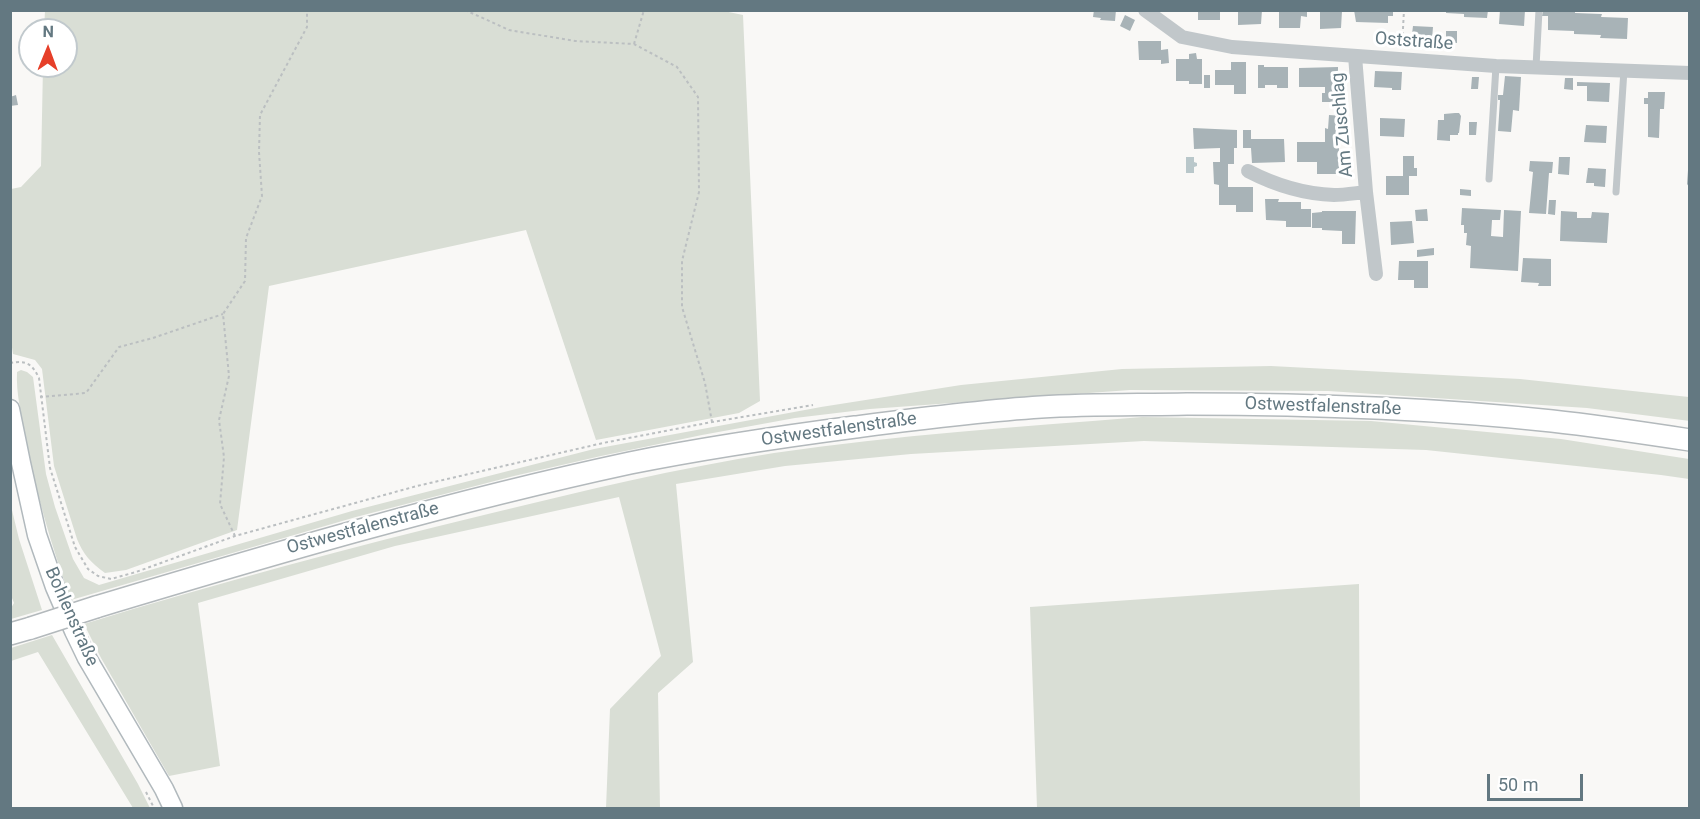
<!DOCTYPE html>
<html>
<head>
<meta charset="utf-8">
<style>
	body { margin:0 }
	#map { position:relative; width:1700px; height:819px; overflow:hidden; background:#f9f8f6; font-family:Roboto,sans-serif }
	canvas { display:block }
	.frame { position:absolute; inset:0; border:12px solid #637881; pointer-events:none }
	.north { position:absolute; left:18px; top:18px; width:60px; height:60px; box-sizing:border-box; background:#fff; border:2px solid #c1c9cd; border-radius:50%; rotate:1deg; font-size:16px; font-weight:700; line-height:24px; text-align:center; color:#637881 }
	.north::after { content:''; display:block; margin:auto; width:21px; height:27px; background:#e63f29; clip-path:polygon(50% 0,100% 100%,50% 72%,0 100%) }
	.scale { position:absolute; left:1487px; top:774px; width:96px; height:27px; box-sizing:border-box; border:3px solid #637881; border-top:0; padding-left:8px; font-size:18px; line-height:21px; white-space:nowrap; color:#637881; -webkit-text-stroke:4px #fff; paint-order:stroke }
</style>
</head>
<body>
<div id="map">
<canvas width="1700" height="819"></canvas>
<div class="frame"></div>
<div class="north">N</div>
<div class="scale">50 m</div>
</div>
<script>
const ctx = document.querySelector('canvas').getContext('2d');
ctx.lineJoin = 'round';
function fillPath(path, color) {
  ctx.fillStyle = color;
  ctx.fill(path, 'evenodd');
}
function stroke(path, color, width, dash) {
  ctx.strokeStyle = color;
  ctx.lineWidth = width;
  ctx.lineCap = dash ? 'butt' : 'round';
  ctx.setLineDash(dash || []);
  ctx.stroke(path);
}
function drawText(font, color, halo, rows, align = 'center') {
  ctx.font = font + ' Roboto,sans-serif';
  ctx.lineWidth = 6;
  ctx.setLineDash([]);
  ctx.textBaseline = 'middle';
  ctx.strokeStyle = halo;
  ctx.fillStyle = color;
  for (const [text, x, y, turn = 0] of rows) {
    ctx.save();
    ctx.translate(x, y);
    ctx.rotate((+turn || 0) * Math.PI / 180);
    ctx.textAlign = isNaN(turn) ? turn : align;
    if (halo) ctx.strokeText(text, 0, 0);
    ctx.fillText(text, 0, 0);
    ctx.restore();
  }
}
fillPath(new Path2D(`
	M719 10 743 15 760 401 739 413 596 440 526 230 269 286 237 530 126 570 105 573C91 563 83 554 77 539L54 466 42 369 35 360 13 354 11 341V189L21 187 41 166 43 66H66V30H44L45 11Z
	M1271 366 1520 379 1689 397 1690 421 1587 408 1328 391 1130 390 870 409 795 418 702 435 601 456 514 476 356 517 71 600C51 545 35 489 24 432 21 412 16 393 17 372L21 370 27 372 33 377 46 474 55 507 73 559 84 578 99 585 352 511 594 449 821 407 961 385 1122 369Z
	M1142 417 1371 421 1561 439 1689 459V479L1661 475 1426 450 1144 441 911 454 785 466 676 484 693 662 658 693 660 808H606L610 709 661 656 619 497 395 546 198 603 220 766 169 776 101 658 84 624C217 583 352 547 488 514 582 491 678 468 774 453 896 435 1019 427 1142 417Z
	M11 506 19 539 42 610 11 619V608L14 603 10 593Z
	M1359 584 1360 808H1037L1030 607Z
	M52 635 138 784 150 808H133L38 652 11 661V648Z`), '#d9ded5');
fillPath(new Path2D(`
	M1186 157H1194V162L1197 163V166L1194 167V173H1186Z`), '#b9c7ca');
fillPath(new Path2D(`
	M1094 10H1116L1115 21 1100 20 1101 18 1093 17Z
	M1198 10H1220V20H1198Z
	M1238 10H1262L1261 24 1238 25Z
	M1279 10 1295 12 1307 10V17L1301 16 1300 28H1279Z
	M1354 10H1393V16H1388V23L1356 22Z
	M1446 10H1488L1487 18 1464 17V14L1446 13Z
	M1500 10H1525L1524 26 1499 24Z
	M1543 10H1575V13L1602 14 1601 17 1628 18 1627 39 1600 38 1601 35 1574 34V31L1548 30V16H1542Z
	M1320 11H1342L1341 28 1320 29Z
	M1125 15 1135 20 1130 31 1120 26Z
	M1413 26 1433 27 1432 39 1418 38V34H1412Z
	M1446 31H1457V43L1446 42Z
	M1138 41H1161V50L1168 49 1169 63 1161 64V60H1139Z
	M1196 53 1197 59H1202V84H1189V81H1176V59H1189V54Z
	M1231 62H1246V94H1234V85H1215V70H1231Z
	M1258 65H1264V67H1288V88H1277V85H1265V88H1258Z
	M1338 67V102H1322V93H1325V87H1299V68Z
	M1375 71 1402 72 1401 90H1392V88L1374 87Z
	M1204 75H1210V88H1204Z
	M1505 76 1521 77 1519 111 1513 110 1511 132 1498 131 1500 100H1498V95H1503Z
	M1472 77H1479L1478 89H1471Z
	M1565 78H1573V90L1564 89Z
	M1577 82 1610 83 1609 102 1587 101V86H1577Z
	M1648 92H1665L1664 109H1660L1659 138 1648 137V104H1644V98H1648Z
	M16 95 18 105 10 106V97Z
	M1455 113H1459L1461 116 1459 133H1458V135H1450V141L1437 140 1438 120H1444V114Z
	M1329 115 1343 116 1342 129H1339V174H1317V162H1297V142H1325V128L1328 129Z
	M1380 118 1405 119 1404 137 1380 136Z
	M1469 122H1477L1476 135H1469Z
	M1586 125 1607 126 1606 143 1584 142Z
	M1193 128 1237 130V148H1234V164H1228V187H1253V212H1236V205H1219V185L1214 184 1213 162H1220V148L1194 149Z
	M1243 130H1251V139H1284L1285 162 1252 163 1251 148H1243Z
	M1403 156H1414V168H1417V176H1409V195H1386V176H1403Z
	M1559 157H1570L1569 175 1558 174Z
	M1530 161 1553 162 1552 173H1549L1546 214 1529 213 1533 172 1529 171Z
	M1588 168 1606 169 1605 187 1594 186V183H1586Z
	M1688 170H1689V187L1687 184Z
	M1460 189 1471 190V196L1460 195Z
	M1265 199H1279L1278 202H1301V209H1311V227H1286V221L1266 220Z
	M1549 200H1556L1555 215 1548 214Z
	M1462 208 1501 210 1500 220H1492L1491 236 1503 237 1504 210 1521 211 1518 271 1470 268 1471 246 1466 245 1467 233H1464V225H1461Z
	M1427 209 1428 221H1416L1415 210Z
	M1322 211H1356L1355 244H1342V231L1322 230V228H1312V213L1322 212Z
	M1561 211 1577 212V218H1591L1592 212 1609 213 1607 243 1560 241Z
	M1412 221 1414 243 1391 245 1390 222Z
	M1434 248V255L1417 257V250Z
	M1523 258 1551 259V286H1538L1539 283 1521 282Z
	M1399 261H1428V288H1414V280H1398Z`), '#a8b3b7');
const secondary = new Path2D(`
	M10 409 21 463 37 535 55 587 74 631 87 658 164 789 173 808`);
const primary = new Path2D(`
	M96 607C272 554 449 502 630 463 704 448 779 437 855 427 917 419 978 411 1041 407 1089 404 1138 405 1187 404 1309 404 1431 408 1552 421 1598 426 1644 433 1690 440
	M10 634 31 628`);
stroke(secondary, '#b1b9bd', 21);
stroke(primary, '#b3b9bc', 24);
stroke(new Path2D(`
	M465 10 509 30 575 41 634 44 677 67 698 97 699 192 682 261V307L705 383 712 422
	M634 44 644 10
	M1402 47 1404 10
	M10 363C27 360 32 364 39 378L50 468 75 547 88 569 98 576 111 579 136 572 235 536 417 486 603 443 712 422 813 405
	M40 397 86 393 119 347 153 338 223 314
	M235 536 220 504 224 457 219 420 229 376 223 314 245 281 246 238 262 196 259 152 260 115 307 27V10
	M146 792 154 808`), '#bbbfc1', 2, [3, 3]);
stroke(new Path2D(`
	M1536 67 1539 10
	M1489 179 1496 66
	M1616 192 1624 70`), '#c1c7ca', 7);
stroke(new Path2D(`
	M1145 10 1182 37 1232 47 1496 66 1690 73
	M1248 171C1275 185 1304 194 1334 195 1344 195 1356 193 1366 192L1355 56
	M1366 192 1376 274`), '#c1c7ca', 14);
stroke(secondary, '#fff', 18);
stroke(primary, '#fff', 21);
const primaryBridge = new Path2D(`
	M31 628 96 607`);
stroke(primaryBridge, '#b3b9bc', 24, []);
stroke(primaryBridge, '#fff', 21);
drawText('18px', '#637881', '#fff', [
	["Oststraße",1414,42,4],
	["Am Zuschlag",1343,125,-95],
	["Ostwestfalenstraße",1323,407,2],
	["Ostwestfalenstraße",839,430,-8],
	["Ostwestfalenstraße",363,529,-15],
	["Bohlenstraße",71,617,66]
]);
</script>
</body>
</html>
